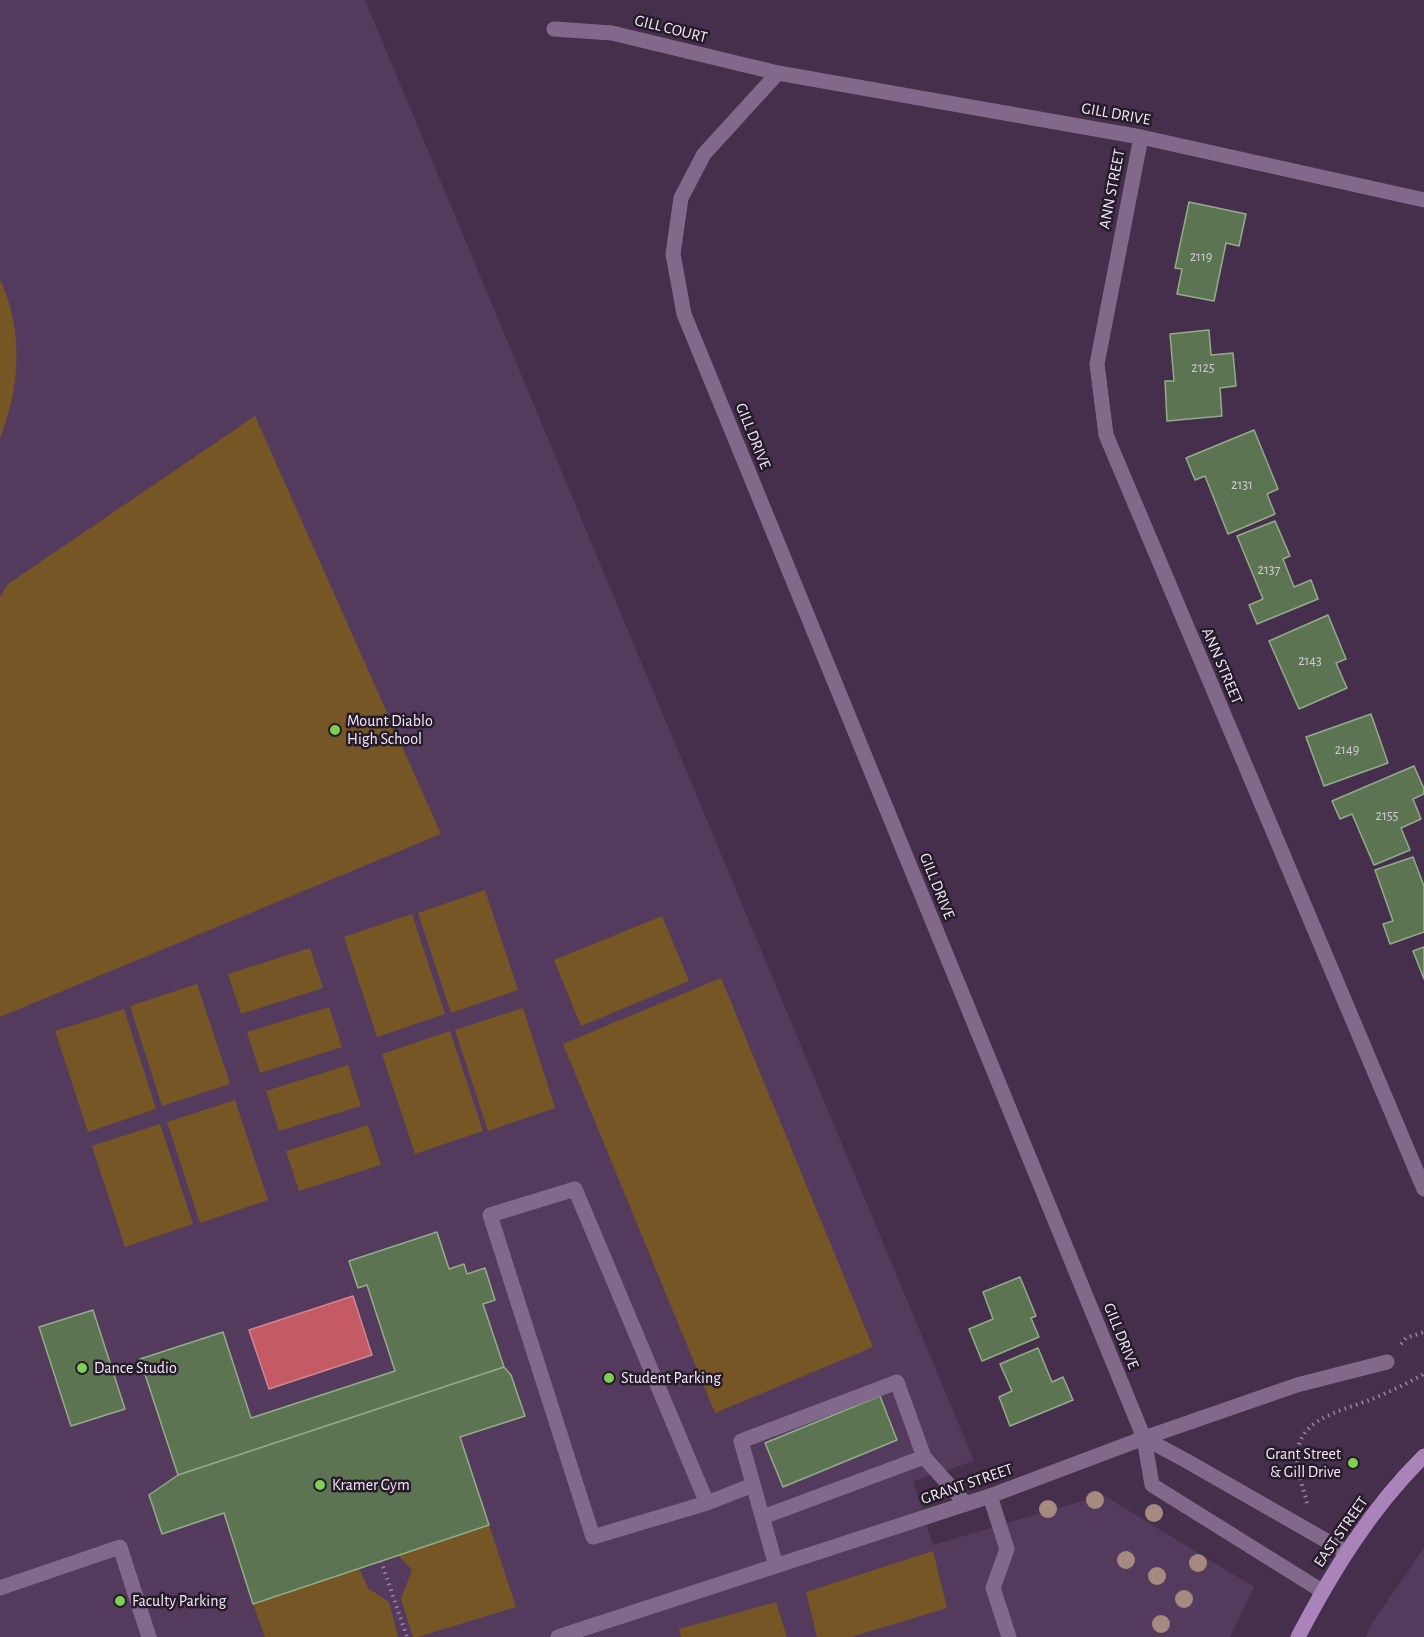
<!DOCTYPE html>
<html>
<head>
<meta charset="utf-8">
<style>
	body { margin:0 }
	canvas { display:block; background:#452f4d }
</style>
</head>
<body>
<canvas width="1424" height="1637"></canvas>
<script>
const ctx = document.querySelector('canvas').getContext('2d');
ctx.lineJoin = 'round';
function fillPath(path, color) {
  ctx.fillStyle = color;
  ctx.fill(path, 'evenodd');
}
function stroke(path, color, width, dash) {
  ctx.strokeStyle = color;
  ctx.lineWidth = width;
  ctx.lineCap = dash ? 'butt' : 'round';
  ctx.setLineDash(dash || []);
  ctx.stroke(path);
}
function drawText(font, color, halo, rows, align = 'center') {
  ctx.font = font + ' "Alegreya Sans",sans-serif';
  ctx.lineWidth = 5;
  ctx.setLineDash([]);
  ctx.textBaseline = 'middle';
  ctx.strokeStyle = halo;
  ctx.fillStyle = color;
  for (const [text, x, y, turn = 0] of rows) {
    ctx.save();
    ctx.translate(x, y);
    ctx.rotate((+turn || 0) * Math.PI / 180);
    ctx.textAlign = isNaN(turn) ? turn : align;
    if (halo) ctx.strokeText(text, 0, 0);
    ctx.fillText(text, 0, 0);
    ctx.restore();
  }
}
fillPath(new Path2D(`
	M0 0H365L974 1461 913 1481 933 1545 1103 1495 1254 1587 1230 1637H0Z
	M1424 1548V1637H1366L1372 1623Z`), '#543b5e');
fillPath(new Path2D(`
	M0 280C24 330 20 388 0 438Z
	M255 416 441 834 0 1017V597L8 584Z
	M485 890 518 990 451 1013 418 913Z
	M412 914 445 1014 377 1037 344 937Z
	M662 916 689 981 581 1026 554 960Z
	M310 948 323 988 241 1014 228 974Z
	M721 978 873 1347 715 1413 563 1044Z
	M197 984 230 1084 162 1106 130 1006Z
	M329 1007 342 1047 260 1073 247 1032Z
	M523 1008 555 1108 488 1131 455 1030Z
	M124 1009 156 1109 88 1132 55 1031Z
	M450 1031 483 1131 415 1154 382 1054Z
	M348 1065 361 1106 279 1131 266 1091Z
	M235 1100 268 1200 200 1223 167 1122Z
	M160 1124 193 1224 125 1247 92 1146Z
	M368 1125 381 1165 299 1191 286 1151Z
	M489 1525 516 1607 418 1637H413L401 1599 412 1570 398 1555Z
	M933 1551 947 1608 851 1637H817L806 1592Z
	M359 1568 368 1588 389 1602 398 1637H265L253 1604Z
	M776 1602 787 1637H681L679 1629Z`), '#755624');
const water = new Path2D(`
	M353 1296 372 1355 269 1389 249 1330Z`);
fillPath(water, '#c35a64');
stroke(water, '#d28591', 1.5);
const building = new Path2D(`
	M1189 202 1246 214 1239 246 1226 243 1214 301 1177 294 1182 269 1175 268Z
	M1209 330 1211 355 1233 353 1236 386 1220 388 1222 416 1167 421 1165 381H1174L1170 334Z
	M1254 430 1278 489 1267 494 1275 514 1228 534 1205 476 1195 480 1186 458Z
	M1275 521 1290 556 1283 559 1294 587 1311 580 1318 599 1257 624 1249 605 1263 599 1237 536Z
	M1328 615 1346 659 1336 663 1347 688 1299 709 1269 641Z
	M1371 714 1388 763 1324 786 1306 737Z
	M1414 766 1424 789V794L1413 799 1421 819 1401 828 1410 850 1374 865 1352 814 1340 819 1332 801Z
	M1413 857 1424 886V932L1390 944 1383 924 1393 921 1375 870Z
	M1424 947V979L1413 951Z
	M437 1232 449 1269 464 1264 467 1274 485 1268 495 1300 483 1304 504 1367 178 1475 140 1359 223 1332 251 1418 395 1371 367 1285 358 1288 349 1261Z
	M1020 1277 1036 1316 1031 1318 1039 1337 982 1361 969 1329 993 1319 983 1292Z
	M93 1310 125 1409 71 1426 39 1327Z
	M1038 1348 1052 1382 1063 1377 1073 1400 1010 1426 999 1397 1012 1391 1000 1364Z
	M504 1367 511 1375 525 1416 460 1437 489 1525 253 1604 224 1513 162 1534 149 1495 178 1475Z
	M880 1396 897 1440 783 1487 765 1443Z`);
fillPath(building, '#5d7453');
stroke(building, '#93ac89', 1.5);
stroke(new Path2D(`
	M1401 1344 1406 1338 1424 1332
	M1307 1503C1303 1486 1294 1466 1298 1448 1305 1416 1346 1410 1372 1399 1389 1392 1406 1384 1422 1375L1424 1372
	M381 1561 407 1637`), '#98869f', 4, [1.5, 4.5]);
stroke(new Path2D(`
	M990 1496 1007 1549 993 1588 1009 1637
	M707 1503 575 1189 490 1215 593 1537 707 1503 753 1485
	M763 1517 924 1457
	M776 1566 741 1441 897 1382 924 1457 966 1504
	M0 1588 120 1547 149 1637`), '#82698c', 15);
stroke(new Path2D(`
	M554 29 612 33 778 73 1141 137 1424 200
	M778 73 704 154 681 198 673 254 684 314 1144 1438 1152 1485 1322 1591
	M1141 137 1097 364 1106 435 1424 1189
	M1144 1438 1185 1460 1346 1552
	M558 1637 990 1496 1144 1438 1297 1385 1387 1362`), '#82698c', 15);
stroke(new Path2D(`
	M1298 1637C1332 1572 1371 1508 1424 1456`), '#ab83bb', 15);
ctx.fillStyle = '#a58a80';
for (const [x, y] of [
	[1095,1500],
	[1048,1509],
	[1154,1513],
	[1126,1560],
	[1198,1563],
	[1157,1576],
	[1184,1599],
	[1161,1624]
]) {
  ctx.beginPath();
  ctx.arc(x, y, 9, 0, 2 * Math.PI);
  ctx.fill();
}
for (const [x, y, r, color] of [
	[335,730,6,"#7ed053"],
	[82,1368,6,"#7ed053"],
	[609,1378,6,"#7ed053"],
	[1353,1463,6,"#7ed053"],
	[320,1485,6,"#7ed053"],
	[120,1601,6,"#7ed053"]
]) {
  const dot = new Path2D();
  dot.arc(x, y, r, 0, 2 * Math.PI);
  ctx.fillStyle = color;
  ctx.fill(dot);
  stroke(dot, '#261c29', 2);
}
drawText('14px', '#cfcbd1', null, [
	["2119",1201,257],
	["2125",1203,368],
	["2131",1242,485],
	["2137",1269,570],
	["2143",1310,661],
	["2149",1347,750],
	["2155",1387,816]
]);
drawText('16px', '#f5e8fb', '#261c29', [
	["GILL COURT",671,29,14],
	["GILL DRIVE",1116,114,10],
	["ANN STREET",1112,189,-79],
	["GILL DRIVE",753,436,68],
	["ANN STREET",1222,666,67],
	["GILL DRIVE",937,886,68],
	["GILL DRIVE",1121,1336,68],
	["GRANT STREET",967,1484,-19],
	["EAST STREET",1341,1532,-55]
]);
drawText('16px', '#f5e8fb', '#261c29', [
	["Mount Diablo",347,721],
	["High School",347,739],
	["Dance Studio",94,1368],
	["Student Parking",621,1378],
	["Grant Street",1341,1454,"right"],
	["& Gill Drive",1341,1472,"right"],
	["Kramer Gym",332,1485],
	["Faculty Parking",132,1601]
], 'left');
</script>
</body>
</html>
